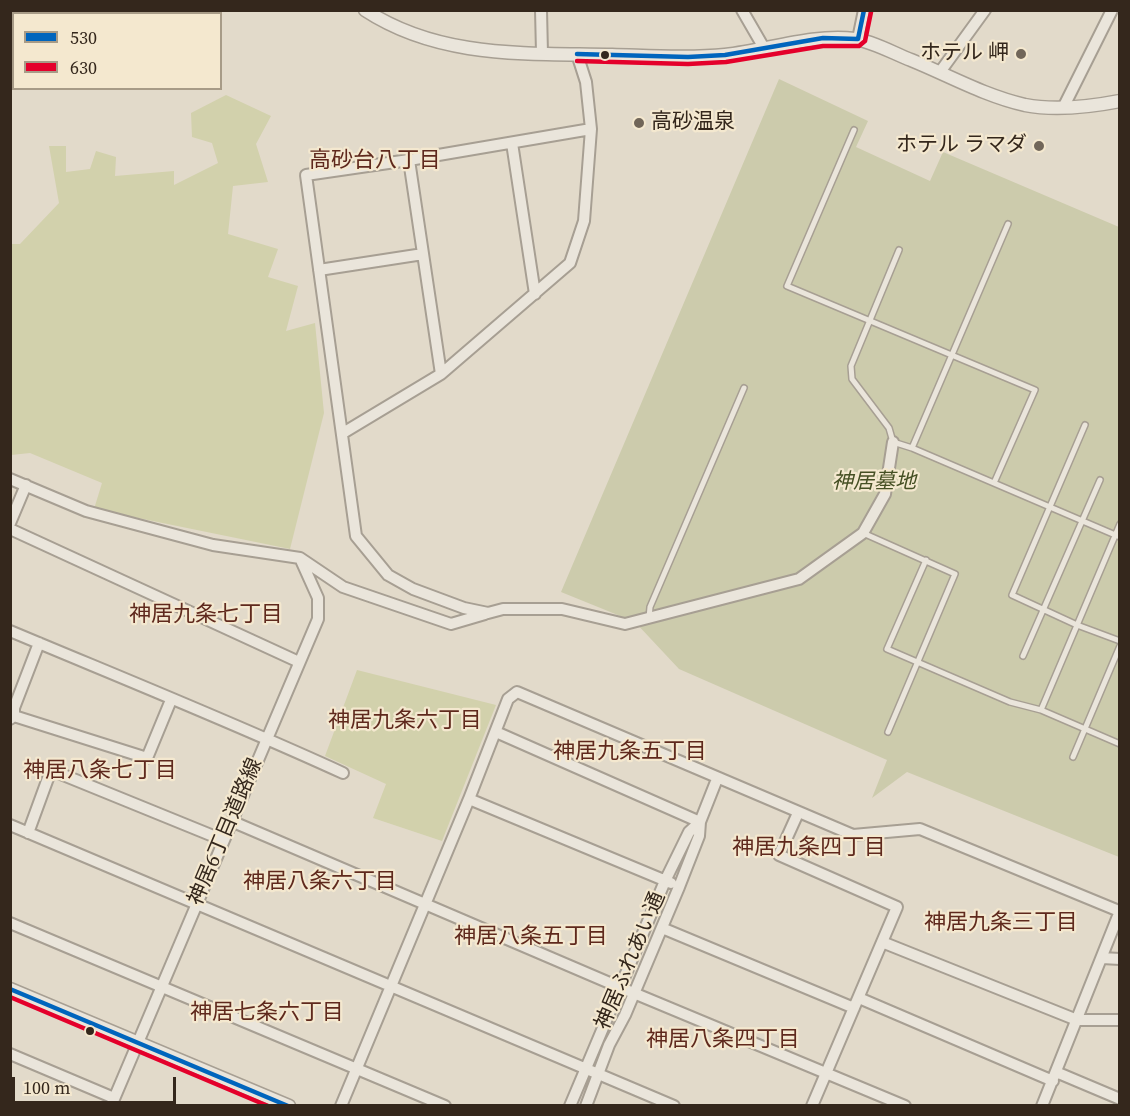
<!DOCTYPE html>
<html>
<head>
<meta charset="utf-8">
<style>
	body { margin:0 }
	#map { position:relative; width:1130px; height:1116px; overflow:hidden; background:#e2daca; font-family:"Source Serif 4",serif }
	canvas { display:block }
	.frame { position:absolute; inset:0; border:12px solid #34271c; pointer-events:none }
	.legend { position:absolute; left:12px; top:12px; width:210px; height:78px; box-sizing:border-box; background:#f4e8cf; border:2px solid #a79b87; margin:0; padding:8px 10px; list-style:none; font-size:18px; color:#34271c }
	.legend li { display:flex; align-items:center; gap:12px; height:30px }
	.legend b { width:30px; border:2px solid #a79b87 }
	.scale { position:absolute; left:12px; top:1077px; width:164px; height:27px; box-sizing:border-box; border:3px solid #34271c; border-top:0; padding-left:8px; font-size:18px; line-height:21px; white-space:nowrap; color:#34271c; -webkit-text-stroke:4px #f4e8cf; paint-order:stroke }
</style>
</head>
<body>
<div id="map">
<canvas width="1130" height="1116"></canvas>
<div class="frame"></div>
<ul class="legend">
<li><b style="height:8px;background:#0065bd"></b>530</li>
<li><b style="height:8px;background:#e4002b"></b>630</li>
</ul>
<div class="scale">100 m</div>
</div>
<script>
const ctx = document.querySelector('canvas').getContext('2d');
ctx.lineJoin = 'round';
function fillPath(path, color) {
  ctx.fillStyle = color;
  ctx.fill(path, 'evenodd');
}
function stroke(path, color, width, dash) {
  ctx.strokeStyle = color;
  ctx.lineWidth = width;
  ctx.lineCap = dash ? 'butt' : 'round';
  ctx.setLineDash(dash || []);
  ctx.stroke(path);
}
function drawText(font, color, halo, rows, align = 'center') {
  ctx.font = font + ' "Source Serif 4","Noto Sans JP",serif';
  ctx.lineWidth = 4.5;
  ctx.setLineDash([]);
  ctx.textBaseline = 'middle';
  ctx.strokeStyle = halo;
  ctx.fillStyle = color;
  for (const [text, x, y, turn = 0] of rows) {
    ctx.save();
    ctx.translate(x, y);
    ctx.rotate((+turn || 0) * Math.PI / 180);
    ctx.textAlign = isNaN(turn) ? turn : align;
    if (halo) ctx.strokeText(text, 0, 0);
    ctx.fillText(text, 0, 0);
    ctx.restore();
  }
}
fillPath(new Path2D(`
	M226 95 271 116 256 144 268 182 233 186 228 234 278 249 268 277 298 286 286 331 315 323 324 413 290 549 94 509 102 483 30 453 11 455V244H20L59 203 49 146H66V172L90 169 96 151 116 157 115 176 174 171V185L218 163 212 143 192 137 191 113Z
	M357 670 496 705 442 841 373 818 386 784 325 756Z`), '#d2d1ac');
fillPath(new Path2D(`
	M779 79 868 121 856 147 930 181 943 152 1119 227V857L907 772 872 798 887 760 679 669 635 622 561 592Z`), '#cccbac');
const service = new Path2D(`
	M854 130 787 286 1035 390 994 483
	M899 250 851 366 852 379 889 428 893 442 912 448 1120 537
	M1085 425 1012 595 1077 625 1120 641
	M912 448 1008 224
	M863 533 955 574 888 732
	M926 560 887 649 1010 702 1041 710 1120 744
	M649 618 650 607 744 388
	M1023 656 1100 480
	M1041 710 1120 524
	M1073 757 1120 646`);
const minor = new Path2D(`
	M541 10 542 53
	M742 10 764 48
	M858 39 864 10
	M940 72 985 10
	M1063 108 1112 10
	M591 129 409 160 306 175 356 536 388 575 413 589 464 608 488 613 503 609H562L625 624 799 579 863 533 885 494 893 442
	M512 143 535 294
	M409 160 441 374
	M319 270 423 254
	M343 433 441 374 570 263 584 221 591 129 586 82 577 54
	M10 479 86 511 213 545 300 558 343 587 451 624 485 614
	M10 523 26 485
	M10 529 299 662
	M10 631C122 678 234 723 343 773
	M14 716 147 758 171 700
	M10 719 14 716V708L39 643
	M496 732 700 822
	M469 799 671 883
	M798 813 779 855 897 907 812 1106
	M231 821 612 984 905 1106
	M10 825 674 1106
	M28 833 51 770 223 840
	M10 923 445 1106
	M662 928 854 1008
	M882 942 1077 1020H1120
	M1102 958 1120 959
	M859 998 1053 1081
	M10 1054 114 1098
	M1056 1072 1120 1099
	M111 1106 318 619V598L300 558
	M341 1106 469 799 508 699 517 692 853 835 920 829 1119 911
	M570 1106 665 881 689 832 700 822
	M586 1106 609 1045 625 1015 679 887 699 836 700 822 717 779
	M1042 1106 1120 911`);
const tertiary = new Path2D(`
	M365 10C440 59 526 53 612 55 649 56 688 59 725 55 769 50 811 34 855 39 872 41 895 54 911 60 948 75 985 96 1025 105 1056 111 1089 107 1120 101
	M10 989 289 1106`);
stroke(service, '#a79f93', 8);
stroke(minor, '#a79f93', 14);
stroke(tertiary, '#a79f93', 15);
stroke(service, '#eae5db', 5);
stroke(minor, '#eae5db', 10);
stroke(tertiary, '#eae5db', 12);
stroke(new Path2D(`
	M577 54 688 57 725 55 823 38 858 39 864 10
	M10 989 288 1106`), '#0065bd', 4.5);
stroke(new Path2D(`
	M577 61 688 64 726 62 823 46H859L865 41 871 12
	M10 997 268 1106`), '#e4002b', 4.5);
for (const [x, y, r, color] of [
	[1021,54,6,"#716659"],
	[605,55,5,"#34271c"],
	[639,123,6,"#716659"],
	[1039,146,6,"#716659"],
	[90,1031,5,"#34271c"]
]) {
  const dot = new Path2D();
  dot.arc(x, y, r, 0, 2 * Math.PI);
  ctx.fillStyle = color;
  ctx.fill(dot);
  stroke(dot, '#f4e8cf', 2);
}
drawText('21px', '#34271c', '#f4e8cf', [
	["ホテル 岬",1009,54],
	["高砂温泉",651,123,"left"],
	["ホテル ラマダ",1027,146]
], 'right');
drawText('italic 21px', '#465024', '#f4e8cf', [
	["神居墓地",874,483]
]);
drawText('21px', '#34271c', '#f4e8cf', [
	["神居6丁目道路線",226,832,-67],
	["神居ふれあい通",631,961,-67]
]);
drawText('22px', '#5f291d', '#f4e8cf', [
	["高砂台八丁目",375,161],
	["神居九条七丁目",206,615],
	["神居九条六丁目",405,721],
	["神居九条五丁目",630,752],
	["神居八条七丁目",100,771],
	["神居九条四丁目",809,848],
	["神居八条六丁目",320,882],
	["神居九条三丁目",1001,923],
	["神居八条五丁目",531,937],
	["神居七条六丁目",267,1013],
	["神居八条四丁目",723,1040]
]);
</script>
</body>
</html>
